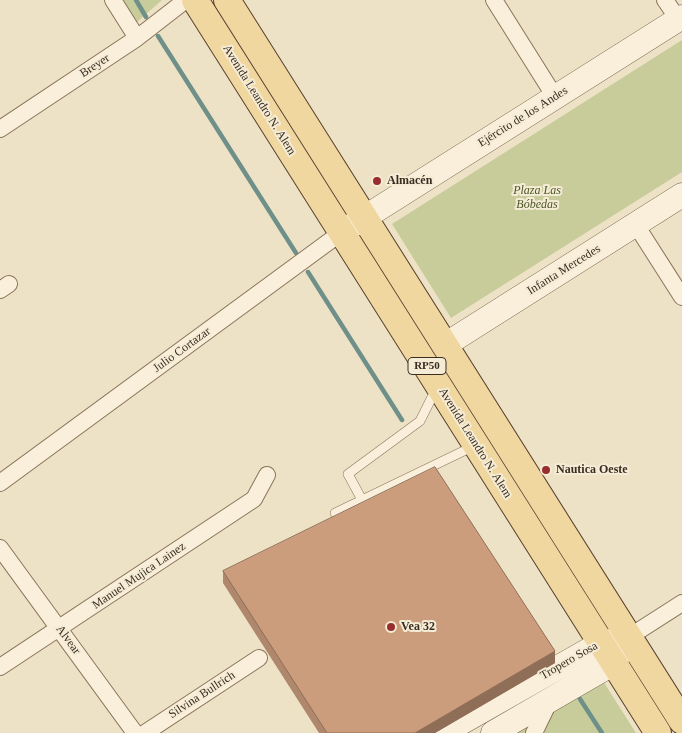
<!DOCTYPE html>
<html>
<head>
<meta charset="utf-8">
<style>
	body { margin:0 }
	canvas { display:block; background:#eee2c6 }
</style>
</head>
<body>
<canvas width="682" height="733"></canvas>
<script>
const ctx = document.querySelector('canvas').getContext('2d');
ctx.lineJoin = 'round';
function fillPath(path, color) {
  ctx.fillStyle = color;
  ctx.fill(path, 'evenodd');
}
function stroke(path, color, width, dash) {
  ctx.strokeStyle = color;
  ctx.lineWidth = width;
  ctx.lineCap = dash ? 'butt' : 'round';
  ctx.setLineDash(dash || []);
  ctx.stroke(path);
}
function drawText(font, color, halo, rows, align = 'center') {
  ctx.font = font + ' Georgia,serif';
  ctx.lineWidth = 4;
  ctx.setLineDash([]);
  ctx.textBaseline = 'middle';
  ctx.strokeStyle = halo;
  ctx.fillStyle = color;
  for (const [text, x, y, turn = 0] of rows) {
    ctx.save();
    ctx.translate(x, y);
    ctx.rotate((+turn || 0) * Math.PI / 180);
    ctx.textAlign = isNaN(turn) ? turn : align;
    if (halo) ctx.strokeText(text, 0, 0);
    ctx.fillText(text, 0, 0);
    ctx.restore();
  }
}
fillPath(new Path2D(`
	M123 0H162L137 22Z
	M682 40V172L451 318 392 224Z
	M603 681 636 733H515Z`), '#c7cc9a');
stroke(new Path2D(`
	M136 0 146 17
	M158 36 296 253
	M308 272 402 420
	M580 699 602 733`), '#6e9088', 4.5);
const lane = new Path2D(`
	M361 498 348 474 420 421 436 389
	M335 513 474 446`);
const street = new Path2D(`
	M113 0 137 38
	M494 0 555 97
	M665 0 678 19
	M0 129 137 38 186 0
	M636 225 682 297
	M0 290 9 284
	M0 483 342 232
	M0 548 135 733
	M629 637 682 603
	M0 667 254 499 267 475
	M145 733 259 658
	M534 733 550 700`);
const secondary = new Path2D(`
	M348 228 682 17
	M445 345 682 195
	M443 733 601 643 620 639
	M493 733 614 663 623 647`);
const primary = new Path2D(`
	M195 0 658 733
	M227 0 682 721`);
stroke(lane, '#8a745c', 10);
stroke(street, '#8a745c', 18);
stroke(secondary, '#6b553f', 25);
stroke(primary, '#584230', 28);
stroke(lane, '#f9efda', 9);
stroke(street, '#f9efda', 16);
stroke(secondary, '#f9efda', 24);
stroke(primary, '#f0d69f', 26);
fillPath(new Path2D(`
	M223 571 555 663 435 733H319L223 583Z`), '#af876c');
fillPath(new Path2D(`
	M555 651V663L435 733H415Z`), '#8f6e58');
const building = new Path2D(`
	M435 467 555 651 415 733H327L223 571Z`);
fillPath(building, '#cc9d7d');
stroke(building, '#8f6e58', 1);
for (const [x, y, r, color] of [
	[377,181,5,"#982c2e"],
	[546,470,5,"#982c2e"],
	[391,627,5,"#982c2e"]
]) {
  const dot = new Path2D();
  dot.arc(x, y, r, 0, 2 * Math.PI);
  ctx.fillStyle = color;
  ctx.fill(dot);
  stroke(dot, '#f5ecd6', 2);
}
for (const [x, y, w] of [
	[427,366,38]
]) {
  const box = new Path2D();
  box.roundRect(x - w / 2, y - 8.5, w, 17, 4);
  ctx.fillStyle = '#f5ecd6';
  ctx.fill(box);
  stroke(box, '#3a2c20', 1);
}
drawText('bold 11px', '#3a2c20', null, [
	["RP50",427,366]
]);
drawText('12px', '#3a2c20', '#f5ecd6', [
	["Breyer",95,66,-33],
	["Avenida Leandro N. Alem",259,100,58],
	["Ejército de los Andes",523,117,-32],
	["Infanta Mercedes",564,270,-32],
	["Julio Cortazar",182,350,-36],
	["Avenida Leandro N. Alem",475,443,58],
	["Manuel Mujica Lainez",139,576,-34],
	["Alvear",68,640,54],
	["Tropero Sosa",569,661,-30],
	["Silvina Bullrich",202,695,-33]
]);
drawText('bold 12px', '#3a2c20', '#f5ecd6', [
	["Almacén",387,181],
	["Nautica Oeste",556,470],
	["Vea 32",401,627]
], 'left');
drawText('italic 12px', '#4a5626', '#f5ecd6', [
	["Plaza Las",537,191],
	["Bóbedas",537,205]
]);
</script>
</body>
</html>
